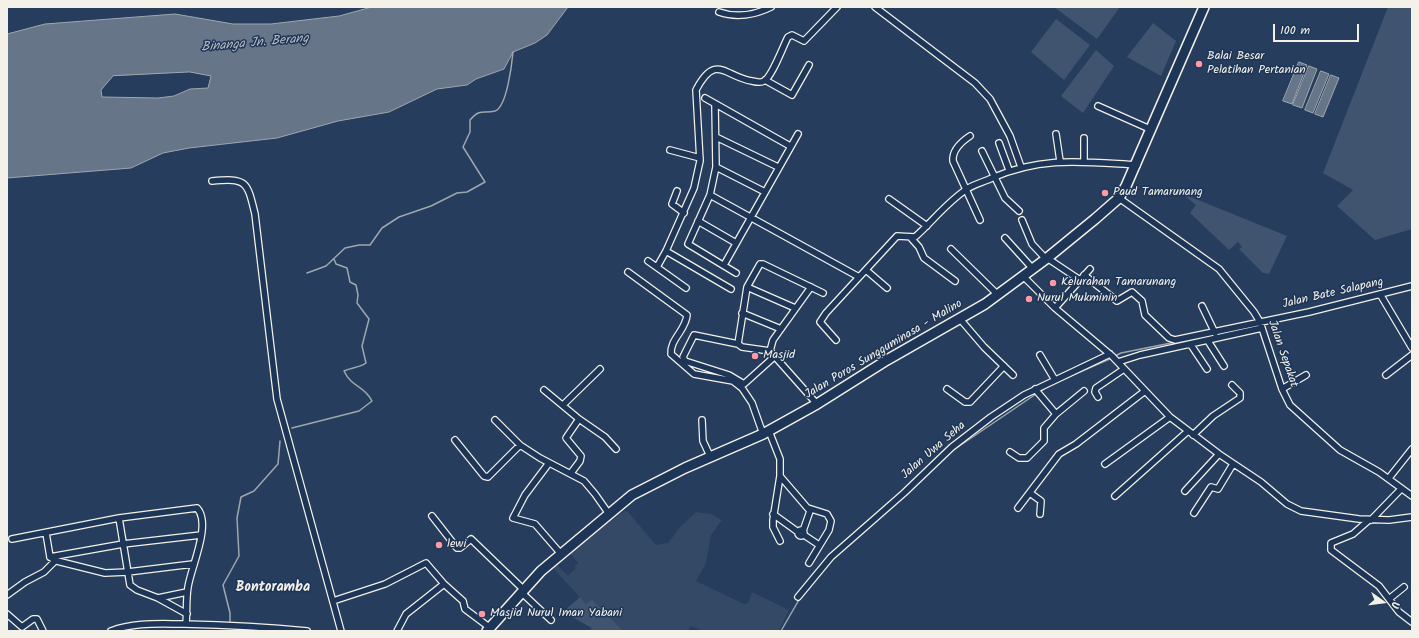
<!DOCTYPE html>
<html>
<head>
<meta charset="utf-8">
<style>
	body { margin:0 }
	#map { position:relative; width:1419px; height:638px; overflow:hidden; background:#263d5d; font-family:Kalam,sans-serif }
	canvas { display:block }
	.frame { position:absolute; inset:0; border:8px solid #f4f1e8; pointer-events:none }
	.north { position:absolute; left:1363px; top:582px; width:40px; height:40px; -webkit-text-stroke:3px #1d3557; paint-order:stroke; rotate:104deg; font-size:11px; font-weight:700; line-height:16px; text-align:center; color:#f4f1e8 }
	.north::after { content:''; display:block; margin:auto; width:14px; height:18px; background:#f4f1e8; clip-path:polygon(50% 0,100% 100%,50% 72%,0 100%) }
	.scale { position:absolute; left:1273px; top:24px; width:86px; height:18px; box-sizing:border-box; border:2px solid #f4f1e8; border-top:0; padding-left:5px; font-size:12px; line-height:14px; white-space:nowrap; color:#f4f1e8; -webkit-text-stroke:3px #1d3557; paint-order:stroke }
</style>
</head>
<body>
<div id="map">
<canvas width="1419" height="638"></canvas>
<div class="frame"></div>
<div class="north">U</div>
<div class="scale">100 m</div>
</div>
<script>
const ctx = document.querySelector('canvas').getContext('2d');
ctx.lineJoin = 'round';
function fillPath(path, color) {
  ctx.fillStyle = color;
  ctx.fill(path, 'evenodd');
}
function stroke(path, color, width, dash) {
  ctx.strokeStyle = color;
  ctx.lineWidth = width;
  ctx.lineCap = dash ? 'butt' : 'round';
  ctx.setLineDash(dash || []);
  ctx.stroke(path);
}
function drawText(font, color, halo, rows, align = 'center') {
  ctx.font = font + ' Kalam,sans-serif';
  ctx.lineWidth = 3;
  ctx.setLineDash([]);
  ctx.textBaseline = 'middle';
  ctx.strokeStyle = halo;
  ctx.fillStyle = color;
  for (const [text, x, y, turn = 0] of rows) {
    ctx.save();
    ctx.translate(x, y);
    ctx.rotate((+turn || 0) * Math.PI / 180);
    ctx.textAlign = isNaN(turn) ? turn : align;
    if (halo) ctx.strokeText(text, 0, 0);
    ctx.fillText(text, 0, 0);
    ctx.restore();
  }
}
fillPath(new Path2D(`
	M624 511 628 512 656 545 668 543 681 526 696 512 711 514 722 520 711 535 706 563 696 581 744 604 748 603 752 592 789 610 779 631H703L691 626 688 631H623L592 599 586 604 553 568 557 565 568 576 576 568 574 566 578 563 570 553Z`), '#334966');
fillPath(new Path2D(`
	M1054 7H1120L1097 39Z
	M1388 7H1412V229L1375 240 1337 206 1353 190 1323 173Z
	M1056 19 1090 45 1064 80 1031 52Z
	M1153 23 1176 41 1161 76 1127 57Z
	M1096 50 1114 66 1083 113 1061 96Z
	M1181 193 1287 236 1269 274 1263 273 1239 249 1242 247 1238 242 1229 250 1190 213 1196 205Z
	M580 597 586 604 592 599 623 631H589L592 628 563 612Z`), '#40546f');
const water = new Path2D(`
	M372 7H568L547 35 535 43 513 52 504 69 476 79 467 85 437 89 389 112 338 121 277 138 189 148 163 153 131 168 7 178V34L45 24 175 14 233 24H271L339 16ZM190 72 211 76 208 88 190 89 174 96 158 98 102 97 101 90 113 76Z
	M1299 62 1307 65 1292 104 1283 101Z
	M1309 66 1317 69 1302 108 1293 105Z
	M1321 71 1329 74 1313 113 1305 110Z
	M1331 75 1339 78 1323 117 1315 114Z`);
fillPath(water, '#677588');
stroke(water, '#9fa7ae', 1);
stroke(new Path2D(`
	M307 273 326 266 345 248 359 245H370L382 228 399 217 431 206 457 193 467 192 485 182 463 147 470 132V120C480 108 483 114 495 111 507 107 512 63 513 52
	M1115 356 1121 353 1176 342
	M1059 381 1112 358
	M1040 392 1048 386
	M292 428 359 411 372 401C364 385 352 388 344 371 352 367 359 368 366 363L362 346 369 319 357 303 358 295 356 285 350 282 347 268 336 264 334 259
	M952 451 1036 394
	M230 624V613L223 585 239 556 237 518 241 497 254 491 278 464 280 441
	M781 631 800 598`), '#9fa7ae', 1.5);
const minor = new Path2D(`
	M875 7 975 83 990 99 1010 136 1021 167
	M719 12C736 18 755 15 771 7
	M765 80 792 95 809 65
	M705 98 790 146
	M715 105 716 167 710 195 688 244 736 273
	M1098 106 1152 130
	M1056 134 1060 161
	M970 136C961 142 952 150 953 161L980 220
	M716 137 778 167
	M1084 138V162
	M999 143 1009 170
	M670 150 700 158
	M982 151 1005 198 1019 211
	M716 167 765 192
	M212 181C247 178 247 181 255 214L277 399 341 631
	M677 191 672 204 684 213
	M710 195 859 277
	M1119 198 1219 269 1254 312 1260 322 1282 389 1290 405 1340 450 1379 472 1412 496
	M889 199 927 226
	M1022 220 1032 244 1046 259
	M698 221 736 243
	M911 238 919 247 924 258 955 281
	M1005 238 1033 269
	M951 249 998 295
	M666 251 731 289
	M1047 258 1080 280
	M648 261 686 288
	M724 265 798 134
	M657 267 666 251 694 188 700 161 696 90C716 52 725 77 752 81 756 82 761 83 764 81 772 77 783 46 788 37L792 35 804 41 837 7
	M866 270 887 288
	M628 272 687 315C686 330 670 339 671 354L694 374 733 381 742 388 752 403 763 434
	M1084 275 1117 301 1132 292 1142 301 1145 315 1169 338 1175 340 1309 312 1412 286
	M1023 276 1055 308 1112 356 1170 417 1219 454 1261 482 1287 504 1301 511 1359 519 1389 520 1412 517
	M747 287 795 308
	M811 287 773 340 770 351 817 404
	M1380 294 1412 348
	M1202 306 1215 333
	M1055 308 1090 269
	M742 313 781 329
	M960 319 984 347 1013 375
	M836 340 820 322 826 313 897 236 915 237C932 222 947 202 967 189 974 184 984 182 992 178 1043 156 1083 162 1137 165
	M1208 341 1224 366
	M738 344 694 335 683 357 685 361 729 375 744 384 774 357
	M1191 345 1207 369
	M770 351 742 347 738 344 747 287 760 264H763L823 293
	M1040 355 1055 380
	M1118 362 1140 355 1262 328
	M1386 375 1412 355
	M947 389 965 402H970L1004 366
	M1282 389 1306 375
	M544 390 579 419 566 438 581 456 580 461 571 473
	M1098 397 1095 392 1096 388 1124 369
	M563 405 600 369
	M1056 414 1084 391
	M579 419 605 437 616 449
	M495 420 520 445 540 458 584 481 595 494 609 514
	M702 420 703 441 710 456
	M769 431 780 459V476L810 511 803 531
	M1193 435 1213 416 1240 398V393L1232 385
	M455 440 484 476 488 477 520 445
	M1010 452 1019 458H1027L1044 441V428L1056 414 1035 389
	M549 463 525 495 513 518 535 524 561 554
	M1105 464 1170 417
	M1389 478 1412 449
	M1185 491 1219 454
	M1030 493 1041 501 1040 514
	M1115 496 1188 431
	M808 508 827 514 831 521 829 530 809 563
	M1018 508 1059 454 1076 444 1145 391
	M1194 513 1211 487 1218 489 1233 464
	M773 514 798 532
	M432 516 457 548H460L471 539 524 590
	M119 518 130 585 137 590 158 598 187 614
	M1369 520 1353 534 1331 543V550L1379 586 1399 612 1412 622
	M1371 520 1401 489
	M798 533a3 3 0 1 1 6 0a3 3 0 1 1-6 0Z
	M46 533 50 557 123 544 201 535
	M804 535 819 545
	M12 539 119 518 197 508C212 524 191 567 188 587 186 599 187 612 186 624
	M780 541 773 527V520L780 476
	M50 557 57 561 105 573 128 572 193 564
	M521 592 551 620
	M7 595 25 582 44 572 55 561
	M798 597 831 557 904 493 952 447 991 417 1024 395 1110 354
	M158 598 187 592
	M1389 599 1404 587
	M333 601 385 584 426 563 444 584
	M7 614 22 627 33 619H37L43 631
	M111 631C134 622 160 624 184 624 226 625 266 627 307 631
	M397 631 406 614 444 584 463 601 465 609 489 627`);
const primary = new Path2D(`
	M487 631 541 571 632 495 685 468 763 434 817 404 887 360 985 304 1046 259 1095 219 1119 198 1126 186 1204 7`);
stroke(minor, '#f4f1e8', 8);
stroke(primary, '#f4f1e8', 12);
stroke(minor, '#1d3557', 5.5);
stroke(primary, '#1d3557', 9);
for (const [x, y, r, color] of [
	[1199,64,4,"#ff9aa2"],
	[1105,193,4,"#ff9aa2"],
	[1053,283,4,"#ff9aa2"],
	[1029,299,4,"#ff9aa2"],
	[755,356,4,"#ff9aa2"],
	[439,545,4,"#ff9aa2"],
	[482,614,4,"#ff9aa2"]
]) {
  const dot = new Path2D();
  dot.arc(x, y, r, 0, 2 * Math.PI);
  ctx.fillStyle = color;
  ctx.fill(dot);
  stroke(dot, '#1d3557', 1.5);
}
drawText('12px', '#f4f1e8', '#1d3557', [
	["Balai Besar",1207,57],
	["Pelatihan Pertanian",1207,71],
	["Paud Tamarunang",1113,193],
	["Kelurahan Tamarunang",1061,283],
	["Nurul Mukminin",1037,299],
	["Masjid",763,356],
	["lewi",447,545],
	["Masjid Nurul Iman Yabani",490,614]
], 'left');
drawText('12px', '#f4f1e8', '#1d3557', [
	["Jalan Bate Salapang",1333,294,-13],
	["Jalan Poros Sungguminasa - Malino",884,350,-31],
	["Jalan Sepakat",1282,354,71],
	["Jalan Uwa Seha",934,451,-41]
]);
drawText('italic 13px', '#bcbfc2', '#1d3557', [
	["Binanga Jn. Berang",255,44,-5]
]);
drawText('bold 14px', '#f4f1e8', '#1d3557', [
	["Bontoramba",273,589]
]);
</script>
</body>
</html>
